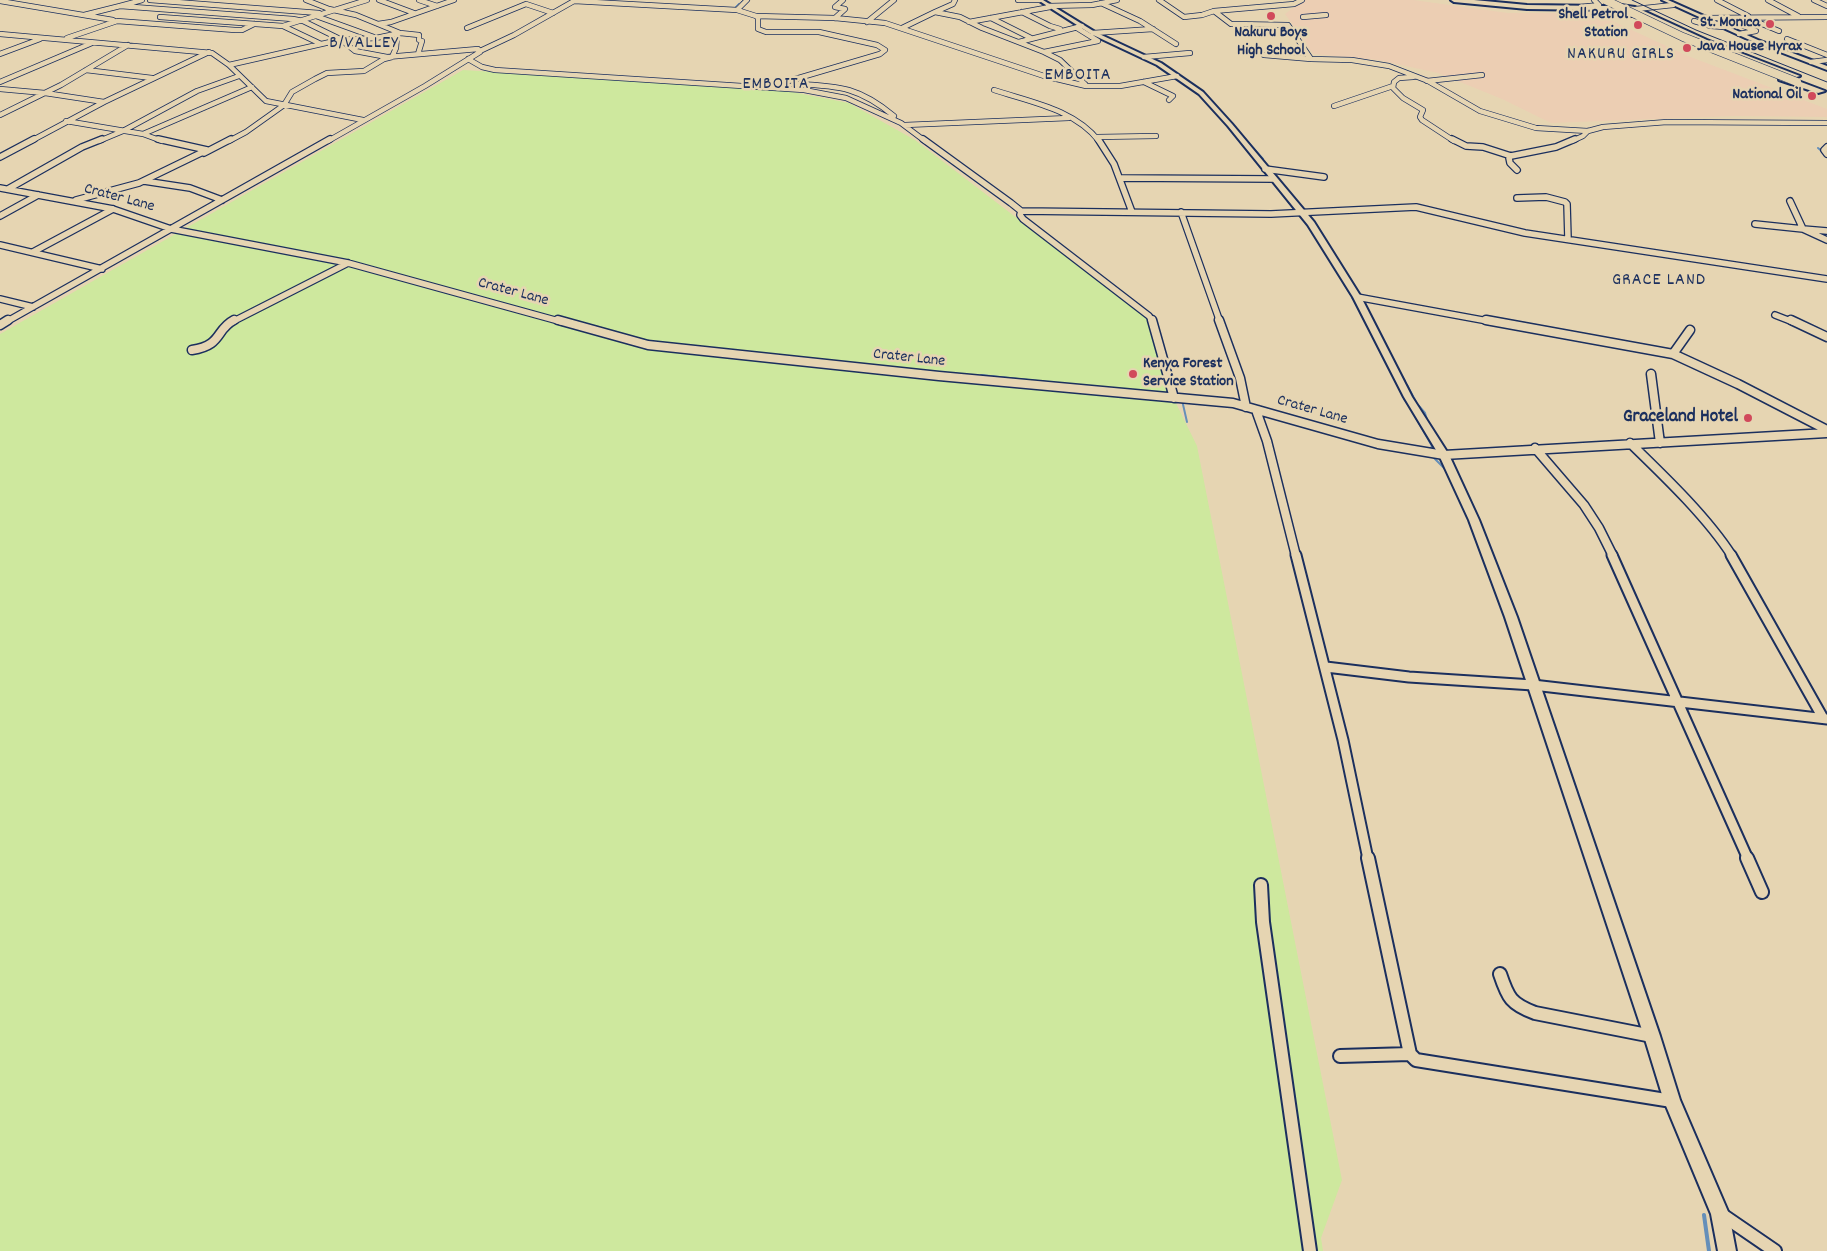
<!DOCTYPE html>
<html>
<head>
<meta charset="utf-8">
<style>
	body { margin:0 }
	canvas { display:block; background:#e6d5b2 }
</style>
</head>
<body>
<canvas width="1827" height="1251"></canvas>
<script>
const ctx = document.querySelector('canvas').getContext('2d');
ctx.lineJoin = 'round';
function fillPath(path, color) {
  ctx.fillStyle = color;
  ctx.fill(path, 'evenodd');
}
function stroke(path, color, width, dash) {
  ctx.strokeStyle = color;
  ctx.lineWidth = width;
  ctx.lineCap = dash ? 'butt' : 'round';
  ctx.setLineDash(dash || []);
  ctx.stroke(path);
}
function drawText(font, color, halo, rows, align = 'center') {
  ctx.font = font + ' Dekko,sans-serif';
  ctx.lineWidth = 5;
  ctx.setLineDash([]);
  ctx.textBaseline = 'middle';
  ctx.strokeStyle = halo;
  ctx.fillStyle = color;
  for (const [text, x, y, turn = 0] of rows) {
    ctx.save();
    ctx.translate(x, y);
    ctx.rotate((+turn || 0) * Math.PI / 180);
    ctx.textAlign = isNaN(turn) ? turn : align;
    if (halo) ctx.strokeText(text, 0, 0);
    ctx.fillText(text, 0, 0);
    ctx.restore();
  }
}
fillPath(new Path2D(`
	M1303 0H1413L1508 13H1595L1688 56 1827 109V117L1735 116 1551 123 1502 99 1438 73 1378 60 1313 54 1285 14Z`), '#ecceb3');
fillPath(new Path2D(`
	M463 70 782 90 849 103 915 140 1150 320 1172 395 1197 446 1342 1180 1321 1238 1323 1251H0V334Z`), '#cee89e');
stroke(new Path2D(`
	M741 2 744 0
	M734 8 739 3
	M1049 8 1064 16
	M1164 65 1184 78
	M1185 79 1193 85
	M1205 95 1246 141`), '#658fb9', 1);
stroke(new Path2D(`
	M1245 139 1263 159
	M1246 148 1251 155
	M1818 148 1824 153
	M1253 157 1270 178
	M1264 162 1268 167
	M1272 181 1294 209 1292 210
	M1144 210H1175
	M1179 210 1218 211
	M1344 284 1351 295
	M1352 297 1353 299
	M1355 302 1360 311
	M1361 314 1369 328
	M1370 331 1378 347
	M1380 350 1385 361
	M1390 354 1399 371
	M1387 363 1393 376
	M1400 373 1405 381
	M981 375 1047 382
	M1397 384 1403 396
	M1407 385 1416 402
	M1404 399 1411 408
	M1182 400 1187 422
	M1419 406 1425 413 1429 426
	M1412 411 1432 446 1430 450
	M1747 441 1794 439
	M1432 456 1445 469`), '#658fb9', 2);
stroke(new Path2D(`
	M1704 1215 1709 1251`), '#658fb9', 4);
const minorFar4 = new Path2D(`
	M142 0 120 6 293 19 303 21 340 39 355 51 387 57 478 49 480 52 425 86 328 141
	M150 0 319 13
	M379 0 414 13
	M419 0 437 6
	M747 0 737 10 756 16 758 18V29L766 32H819L877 45 885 50 880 54 785 82
	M955 0 953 4 935 12 960 17 982 28 1044 52 1060 60 1085 84
	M1018 0H1040
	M1159 0 1184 17 1202 15 1214 11
	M1302 0 1294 4 1214 11 1231 24 1288 25 1311 59 1352 60 1389 66 1428 81 1480 111 1536 128 1588 131 1603 127 1667 122 1827 123
	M1717 0 1748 16
	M1768 0 1798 16
	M1814 0 1827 6
	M0 1 113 20
	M1101 3 1140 21 1176 44
	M1048 6 1092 5 1117 0
	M1581 7 1599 5 1594 0
	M1636 9 1673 5
	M1022 12 1050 26 1060 29
	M84 15 120 6
	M316 16 374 37
	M756 16 835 18 885 23 1044 76 1086 86H1120L1177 76
	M160 17 283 26 367 0
	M1303 17 1326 15
	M835 18 845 9 835 7 843 0
	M991 18 1031 38
	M1703 18 1827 17
	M1726 19 1756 31 1739 34
	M1750 19 1779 31
	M1694 21 1711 26 1724 27
	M867 22 894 0
	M969 22 1050 7
	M378 24 391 22 454 0
	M283 26 321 44
	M467 28 526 4 553 13
	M902 28 935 12
	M400 33 419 35V40L422 41 418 54
	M1093 33 1153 29
	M0 34 212 53 229 65 266 101 363 120
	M67 38 117 21 235 30H242L254 24
	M1787 39 1827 55
	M1019 42 1082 26
	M480 51 514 35 574 1 737 10
	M1044 52 1098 41 1077 28
	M0 54 40 39
	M1264 55 1311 59
	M1144 57 1190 53
	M468 59 482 67 495 70 804 90 846 98 901 123 925 141
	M1811 62 1827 60
	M229 65 339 40 376 38 400 33 356 15 329 9 306 0
	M86 70 152 78
	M1413 77 1399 78 1394 82 1393 88 1403 98 1423 110 1420 117 1422 120 1454 141
	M1427 81 1482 75
	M0 82 92 43
	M1144 82 1173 96 1169 100
	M798 84C841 86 860 88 894 116
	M0 89 45 93 104 102
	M994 90C1030 102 1074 109 1099 141
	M1334 106 1393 86
	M0 115 61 85 128 45
	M66 121 143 134 162 141
	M905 125 1069 118
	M143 134 252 87
	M1097 137 1156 136
	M31 141 104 102 209 52
	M99 141 123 131 197 91 239 76
	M229 141 246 132 284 105 292 92 315 79 327 73 364 71 384 59 392 57 396 48 397 35
	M1572 141 1583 136 1588 131`);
const minorFar3 = new Path2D(`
	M923 139 1011 203 1021 211 1020 215 1023 219 1149 316 1153 322
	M1098 139 1114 164 1132 212
	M1452 139 1466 146 1483 147 1511 156 1556 147 1575 139
	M1827 147 1824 150 1827 154
	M204 153 231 139
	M1511 156 1509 158 1510 163 1517 170
	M0 157 34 139
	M1265 169 1324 177
	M1122 178 1273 179
	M144 181 190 188 222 200
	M0 188 113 209 171 229 348 263 562 322
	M8 189 82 147 102 139
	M1517 198 1546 197 1565 202 1567 204 1568 239
	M76 200 139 183 207 150 158 139
	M1790 201 1803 229 1827 231
	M1021 211 1271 214 1416 207 1525 233 1827 279
	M1181 212 1220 322
	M0 216 38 195
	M1755 224 1803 229 1827 240
	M0 245 102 269
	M33 252 113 209
	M1357 297 1493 322
	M0 299 33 307
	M1775 315 1793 322
	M6 322 330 139
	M232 322 348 263`);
const minorFar2 = new Path2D(`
	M558 320 648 345 939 376 1233 403 1378 444 1444 455 1827 433
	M1152 320 1174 398
	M1219 320 1240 378 1246 407
	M1486 320 1673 354 1738 384 1827 430
	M1791 320 1827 337
	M0 325 8 320
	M192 350C223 345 215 330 234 320
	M1673 354 1690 330
	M1651 374 1660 443
	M1258 410 1257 413 1267 441 1296 556
	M1630 443C1664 476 1707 517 1732 556
	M1535 448 1584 505 1599 528 1613 556`);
const minorFar1 = new Path2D(`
	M1296 555 1343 740 1368 859
	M1612 555 1748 859
	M1731 555 1823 718
	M1326 667 1409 677 1533 685 1827 719`);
const minor = new Path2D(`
	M1368 858 1410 1054 1416 1060 1672 1101
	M1747 858 1762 892
	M1261 885 1263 922 1310 1251
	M1500 974C1508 998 1511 1004 1535 1013L1652 1036
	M1340 1056 1410 1054
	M1721 1214 1775 1251`);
const tertiary = new Path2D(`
	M1038 0H1043L1095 32 1161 63 1203 92 1232 124 1314 222 1361 297 1412 397 1449 455 1479 520 1517 617 1660 1036 1680 1100 1729 1214 1736 1251H1718L1711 1214 1664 1101 1644 1036 1505 617 1469 520 1439 455 1404 397 1353 297 1308 225 1228 126 1199 94 1157 65 1091 34Z
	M1662 0H1668L1758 40 1827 66V70L1754 42Z`);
const trunk = new Path2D(`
	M1451 0H1474L1527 5 1605 6 1613 4 1635 7 1707 40 1800 76 1793 78 1703 42 1640 15 1622 17 1605 10 1527 9 1454 2ZM1611 8 1631 10 1633 12 1623 13Z
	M1779 76H1785L1825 91 1818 93 1779 80Z`);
stroke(minorFar4, '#1b2f5e', 6);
stroke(minorFar3, '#1b2f5e', 8);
stroke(minorFar2, '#1b2f5e', 11);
stroke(minorFar1, '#1b2f5e', 13);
stroke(minor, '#1b2f5e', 16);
stroke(tertiary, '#1b2f5e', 4);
stroke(trunk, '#1b2f5e', 4);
stroke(minorFar4, '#e6d5b2', 4.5);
stroke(minorFar3, '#e6d5b2', 5.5);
stroke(minorFar2, '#e6d5b2', 8);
stroke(minorFar1, '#e6d5b2', 9);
stroke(minor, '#e6d5b2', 12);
fillPath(tertiary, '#e6d5b2');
fillPath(trunk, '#e6d5b2');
stroke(new Path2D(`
	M1632 0 1696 30 1827 82`), '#1b2f5e', 1);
const trunkBridge = new Path2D(`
	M1605 0 1683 37 1797 82`);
stroke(trunkBridge, '#1b2f5e', 9, []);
stroke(trunkBridge, '#e6d5b2', 8);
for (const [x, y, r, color] of [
	[1271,16,5,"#d1495b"],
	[1770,24,5,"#d1495b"],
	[1638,25,5,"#d1495b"],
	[1687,48,5,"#d1495b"],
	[1812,96,5,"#d1495b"],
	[1133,374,5,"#d1495b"],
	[1748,418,5,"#d1495b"]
]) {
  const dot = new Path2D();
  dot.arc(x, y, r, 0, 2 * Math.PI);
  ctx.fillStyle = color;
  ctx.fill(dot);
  stroke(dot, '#e6d5b2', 2);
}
drawText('bold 16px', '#1b2f5e', '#e6d5b2', [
	["Shell Petrol",1628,16],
	["Station",1628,34],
	["St. Monica",1760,24],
	["Nakuru Boys",1271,34,"center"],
	["High School",1271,52,"center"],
	["Java House Hyrax",1697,48,"left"],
	["National Oil",1802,96],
	["Kenya Forest",1143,365,"left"],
	["Service Station",1143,383,"left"]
], 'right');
drawText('16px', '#1b2f5e', '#e6d5b2', [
	["Crater Lane",119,199,15],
	["Crater Lane",513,293,15],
	["Crater Lane",909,359,6],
	["Crater Lane",1312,411,16]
]);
ctx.letterSpacing = '1px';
drawText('18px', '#1b2f5e', '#e6d5b2', [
	["B/VALLEY",364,45],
	["NAKURU GIRLS",1621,56],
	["EMBOITA",1078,77],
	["EMBOITA",776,86],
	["GRACE LAND",1659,282]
]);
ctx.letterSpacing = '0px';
drawText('bold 19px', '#1b2f5e', '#e6d5b2', [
	["Graceland Hotel",1738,418]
], 'right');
</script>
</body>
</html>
